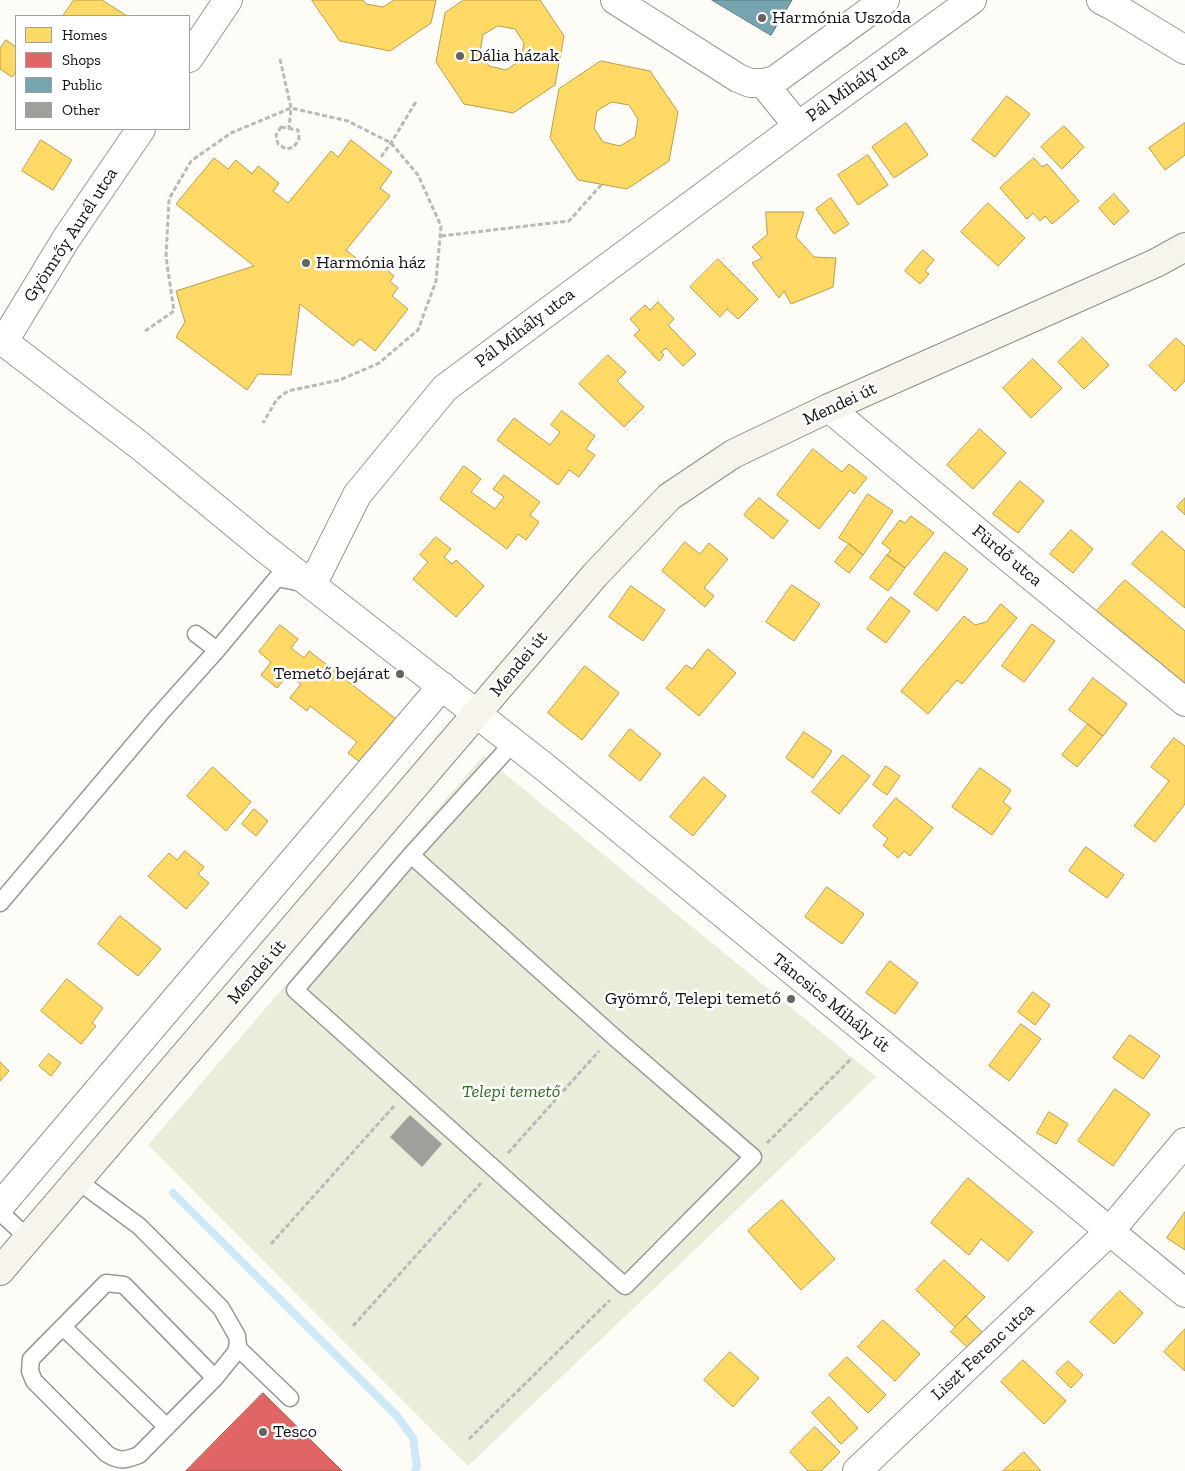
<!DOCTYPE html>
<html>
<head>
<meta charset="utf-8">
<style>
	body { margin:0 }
	#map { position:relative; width:1185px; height:1471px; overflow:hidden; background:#fdfcf7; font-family:"Zilla Slab",serif }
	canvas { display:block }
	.legend { position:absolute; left:15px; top:15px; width:175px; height:115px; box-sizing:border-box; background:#fff; border:1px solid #a0a0a0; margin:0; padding:6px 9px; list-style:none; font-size:15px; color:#111 }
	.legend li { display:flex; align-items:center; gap:10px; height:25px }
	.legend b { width:25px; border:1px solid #a0a0a0 }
</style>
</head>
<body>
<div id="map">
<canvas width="1185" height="1471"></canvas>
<ul class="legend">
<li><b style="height:14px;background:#ffd966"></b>Homes</li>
<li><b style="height:14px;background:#e06666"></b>Shops</li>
<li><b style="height:14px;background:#76a5af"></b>Public</li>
<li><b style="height:14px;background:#a19f9c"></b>Other</li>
</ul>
</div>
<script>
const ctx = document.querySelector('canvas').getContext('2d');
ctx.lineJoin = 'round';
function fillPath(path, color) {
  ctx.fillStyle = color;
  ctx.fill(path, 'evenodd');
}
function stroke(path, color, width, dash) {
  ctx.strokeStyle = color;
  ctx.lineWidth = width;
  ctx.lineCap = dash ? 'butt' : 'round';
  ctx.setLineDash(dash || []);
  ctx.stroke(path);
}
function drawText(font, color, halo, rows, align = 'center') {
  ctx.font = font + ' "Zilla Slab",serif';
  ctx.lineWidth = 5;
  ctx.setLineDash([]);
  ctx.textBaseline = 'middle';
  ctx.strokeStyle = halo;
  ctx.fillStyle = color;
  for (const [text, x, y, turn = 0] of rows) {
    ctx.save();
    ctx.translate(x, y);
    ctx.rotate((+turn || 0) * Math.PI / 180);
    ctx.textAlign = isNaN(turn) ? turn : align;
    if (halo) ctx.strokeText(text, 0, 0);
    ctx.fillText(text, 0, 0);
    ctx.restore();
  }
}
fillPath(new Path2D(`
	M483 756 876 1077 468 1466 148 1145Z`), '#e9eedb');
const homes = new Path2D(`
	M74 0H102L127 16H63Z
	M312 0H363L366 4 383 7 394 0H436L431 23 390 51 340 41Z
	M464 0H540L564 36 555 85 513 113 464 104 436 62 445 13ZM498 26 515 29 524 43 521 60 506 70 489 66 480 52 483 35Z
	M6 40 16 47V71L12 77 0 69V49Z
	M601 61 650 71 678 112 669 161 627 189 578 180 550 138 559 89ZM612 102 629 105 638 119 635 137 620 146 603 142 594 128 597 111Z
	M1007 96 1030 114 995 157 972 140Z
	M906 123 928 155 894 178 872 147Z
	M1185 123V155L1165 170 1149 148Z
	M1064 126 1084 147 1062 169 1041 147Z
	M41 140 72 160 53 190 22 171Z
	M351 140 392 172 380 188 390 196 346 250 367 267 374 259 394 276 390 281 398 288 392 296 408 309 375 351 360 339 353 346 300 304 291 375 258 374 247 390 176 337 185 322 176 291 254 266 176 204 214 158 228 169 236 160 252 174 258 166 279 183 273 191 288 203 331 151 338 157Z
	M868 155 888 185 858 205 838 175Z
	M1034 158 1042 167 1047 164 1079 201 1052 224 1045 216 1040 221 1033 213 1027 219 1000 188Z
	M1114 194 1129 211 1114 225 1099 208Z
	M831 198 849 224 834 234 816 209Z
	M988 203 1025 238 998 266 961 232Z
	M766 212H804L796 237 814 257 836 258 833 287 791 304 784 291 779 298 752 263 762 258 752 247 767 235Z
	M923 250 934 260 925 271 929 274 920 284 905 271Z
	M718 259 758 299 738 319 727 309 720 317 690 287Z
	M658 302 674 319 668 325 696 354 683 366 666 348 661 352 664 355 659 361 634 335 640 330 630 319 645 305 650 310Z
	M1083 338 1109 365 1084 389 1058 362Z
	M1176 338 1185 346V381L1175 391 1149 366Z
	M608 355 626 372 617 381 644 407 624 427 579 384Z
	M1033 359 1062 388 1031 418 1003 388Z
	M562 411 595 436 586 449 595 455 579 477 569 470 558 485 497 440 514 418 550 445 560 432 551 425Z
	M980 429 1006 453 973 489 947 465Z
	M813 449 842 472 849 464 867 478 854 494 850 490 819 529 777 495Z
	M464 466 481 479 471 492 495 509 504 497 493 489 504 475 540 502 530 515 539 522 526 540 518 534 507 549 440 499Z
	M1020 481 1044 501 1018 533 993 514Z
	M868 494 893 511 863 555 849 544 839 538Z
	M759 498 788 521 773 539 744 515Z
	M1185 498V515L1177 507Z
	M911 516 934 533 905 568 887 555 891 550 882 543 900 520 905 523Z
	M1071 530 1093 549 1073 573 1050 554Z
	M1162 531 1185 551V608L1132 564Z
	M436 537 451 549 444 557 452 564 456 560 484 586 456 617 413 579 428 562 420 555Z
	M685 542 700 554 709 543 728 559 704 588 714 596 705 607 662 571Z
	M849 544 863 555 849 573 835 562Z
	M945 552 968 569 937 611 914 594Z
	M887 555 905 568 888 591 870 578Z
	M1125 580 1185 631V688L1095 613Z
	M792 585 820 604 794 641 766 622Z
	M631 586 665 610 643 641 609 617Z
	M891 597 910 611 886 643 867 629Z
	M1001 604 1017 618 962 684 957 680 928 714 901 691 964 616 975 625 986 622Z
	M1032 624 1055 641 1024 682 1002 666Z
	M280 625 298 639 291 648 304 658 309 651 396 719 361 763 348 753 357 742 310 706 307 711 290 698 301 684 288 675 277 688 261 675 271 662 259 652Z
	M708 649 736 673 699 716 666 688 686 665 692 669Z
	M585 666 619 693 582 740 548 713Z
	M1093 678 1127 704 1103 736 1069 710Z
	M1088 724 1103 736 1077 767 1062 755Z
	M630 729 661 754 640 781 609 756Z
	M804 732 832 751 813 778 786 758Z
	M1174 738 1185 746V804L1155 842 1134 826 1169 781 1151 767Z
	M843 755 870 776 839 814 812 792Z
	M886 766 900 776 887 795 873 785Z
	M213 767 251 802 226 831 187 796Z
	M980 768 1011 790 1003 802 1011 808 992 835 952 807Z
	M704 777 726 796 693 836 670 817Z
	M896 798 933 828 910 856 904 851 898 858 883 845 888 839 873 826Z
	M254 809 268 821 256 836 242 824Z
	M1086 847 1124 875 1107 898 1069 871Z
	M185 851 204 867 198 874 209 883 186 909 148 876 169 853 177 860Z
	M827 887 864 914 842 944 805 917Z
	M120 916 161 949 138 976 98 944Z
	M890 961 918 983 895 1014 866 993Z
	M67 979 103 1008 92 1023 96 1026 81 1044 41 1011Z
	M1033 992 1050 1005 1035 1025 1018 1012Z
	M1021 1024 1041 1039 1009 1081 989 1066Z
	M1130 1035 1160 1056 1143 1079 1113 1058Z
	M49 1054 61 1063 51 1076 39 1066Z
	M0 1062 9 1071 0 1081Z
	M1115 1089 1150 1114 1113 1166 1078 1141Z
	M1049 1112 1068 1124 1056 1144 1037 1133Z
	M968 1178 1033 1232 1008 1261 981 1239 969 1255 931 1223Z
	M782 1200 835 1259 801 1290 748 1231Z
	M1185 1212V1250L1167 1238Z
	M944 1260 985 1297 955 1327 916 1290Z
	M1120 1291 1143 1313 1114 1344 1090 1322Z
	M966 1316 983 1333 968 1348 951 1332Z
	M883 1320 920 1354 895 1381 858 1347Z
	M1185 1329V1371L1164 1352Z
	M730 1352 759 1378 733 1407 704 1380Z
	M847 1357 886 1395 868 1413 829 1375Z
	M1023 1360 1066 1401 1044 1424 1001 1382Z
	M1068 1361 1083 1375 1071 1388 1056 1373Z
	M829 1397 858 1428 841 1444 812 1413Z
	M815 1427 840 1452 821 1471H808L790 1452Z
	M1024 1452 1041 1471H1003Z`);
fillPath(homes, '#ffd966');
stroke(homes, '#b89d4c', 1);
const shops = new Path2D(`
	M263 1393 342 1471H186Z`);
fillPath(shops, '#e06666');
stroke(shops, '#a24c4c', 1);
const public = new Path2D(`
	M712 0H792L771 35Z`);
fillPath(public, '#76a5af');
stroke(public, '#587980', 1);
stroke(new Path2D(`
	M173 1193 397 1416 413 1438 417 1467 415 1471`), '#cde8f7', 8);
fillPath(new Path2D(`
	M410 1115 442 1144 422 1167 390 1137Z`), '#a19f9c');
const service = new Path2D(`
	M196 634 217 650
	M411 855 613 1036 753 1157 625 1286 295 990 411 855 513 743
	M0 903 159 715 217 650 277 578 302 583
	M78 1181 139 1226 221 1308 237 1336 238 1345 236 1352 215 1378 139 1455C126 1460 120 1462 107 1454L34 1381 30 1371 31 1359 106 1283 124 1285 215 1378
	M0 1212 28 1238
	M63 1327 167 1427
	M237 1347 290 1398`);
const minor = new Path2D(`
	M615 0 738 78 750 83H763L798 126
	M1101 0 1113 6 1185 50
	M189 58 228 0
	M763 83 775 80 885 0
	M0 339 139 445 263 547 477 714
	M4 341 66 239 141 129
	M829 408 998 549 1185 702
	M312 585 357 495 445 388 798 126 972 0
	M0 1206 442 686
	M857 1471 1109 1232 1185 1142`);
const tertiary = new Path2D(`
	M477 714 547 769 1185 1293`);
const secondary = new Path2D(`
	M0 1271 595 575 669 497 733 454 829 408 1156 263 1185 247`);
stroke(service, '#979795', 19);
stroke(minor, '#979795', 30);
stroke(tertiary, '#979795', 30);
stroke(secondary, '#8e8d8b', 30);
stroke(new Path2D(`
	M280 59 291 108 289 129
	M281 127 298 130 299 139 294 147 286 149 278 144 276 135Z
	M381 157 391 143 417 100
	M441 236 569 221 602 184
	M145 331 174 311 166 257 169 199 191 161 231 133 291 108 348 121 391 143 418 175 441 226 436 281 418 330 379 363 340 380 288 391 277 399 263 423
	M767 1143 852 1058
	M508 1153 599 1051
	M271 1244 394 1106
	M353 1326 481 1183
	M469 1439 610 1300`), '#b9b9b8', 3, [5, 2.5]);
stroke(service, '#fffffe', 16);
stroke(minor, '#fffffe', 28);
stroke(tertiary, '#fffffe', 28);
stroke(secondary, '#f6f4eb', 28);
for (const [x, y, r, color] of [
	[762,18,5,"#646362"],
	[460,56,5,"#646362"],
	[306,263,5,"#646362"],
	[400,674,5,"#646362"],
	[791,999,5,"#646362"],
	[263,1432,5,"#646362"]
]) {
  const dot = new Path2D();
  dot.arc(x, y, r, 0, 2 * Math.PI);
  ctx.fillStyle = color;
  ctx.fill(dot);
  stroke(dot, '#fff', 2);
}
drawText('18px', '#111', '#fff', [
	["Harmónia Uszoda",772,18],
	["Dália házak",470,56],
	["Harmónia ház",316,263],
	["Temető bejárat",390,674,"right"],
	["Gyömrő, Telepi temető",781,999,"right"],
	["Tesco",273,1432]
], 'left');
drawText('18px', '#111', '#fff', [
	["Pál Mihály utca",857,83,-36],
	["Gyömrőy Aurél utca",71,235,-57],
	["Pál Mihály utca",525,328,-37],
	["Mendei út",840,404,-25],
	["Fürdő utca",1007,556,40],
	["Mendei út",519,664,-50],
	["Mendei út",257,972,-49],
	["Táncsics Mihály út",831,1003,39],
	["Liszt Ferenc utca",983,1352,-43]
]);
drawText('italic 18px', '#2f6b1f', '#fff', [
	["Telepi temető",511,1092]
]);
</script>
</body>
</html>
